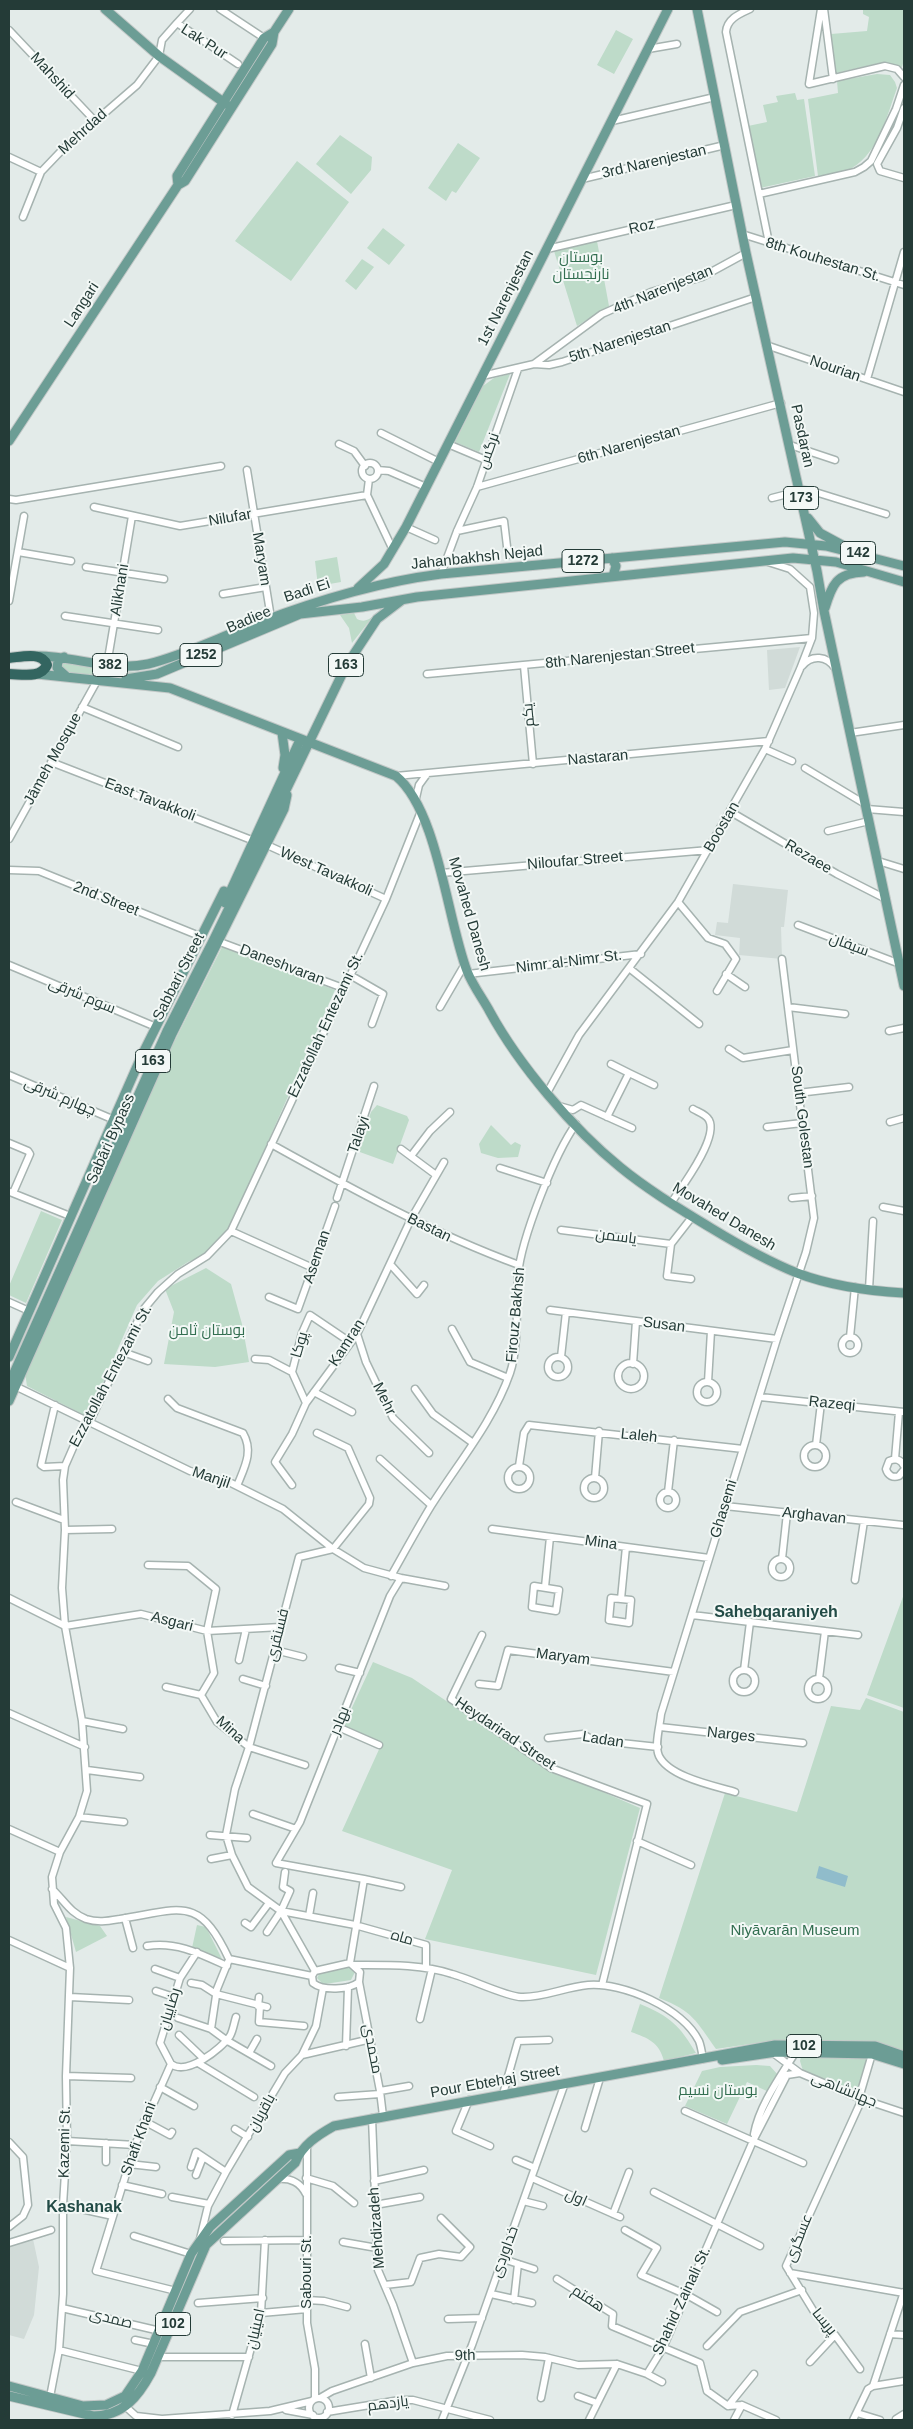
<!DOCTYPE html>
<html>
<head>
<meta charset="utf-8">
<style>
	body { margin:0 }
	#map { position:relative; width:913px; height:2429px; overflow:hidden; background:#e3ebe9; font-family:Arial,sans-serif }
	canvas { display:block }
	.frame { position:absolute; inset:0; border:10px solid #243b37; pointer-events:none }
</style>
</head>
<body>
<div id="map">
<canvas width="913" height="2429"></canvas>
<div class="frame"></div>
</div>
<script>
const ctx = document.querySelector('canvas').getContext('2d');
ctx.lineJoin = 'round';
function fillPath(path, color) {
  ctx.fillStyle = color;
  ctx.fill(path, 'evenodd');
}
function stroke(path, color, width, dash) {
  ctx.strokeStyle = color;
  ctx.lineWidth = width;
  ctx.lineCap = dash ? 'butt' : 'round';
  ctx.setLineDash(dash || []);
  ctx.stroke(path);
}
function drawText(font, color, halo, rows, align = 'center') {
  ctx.font = font + ' Arial,Cairo,sans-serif';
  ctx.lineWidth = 4;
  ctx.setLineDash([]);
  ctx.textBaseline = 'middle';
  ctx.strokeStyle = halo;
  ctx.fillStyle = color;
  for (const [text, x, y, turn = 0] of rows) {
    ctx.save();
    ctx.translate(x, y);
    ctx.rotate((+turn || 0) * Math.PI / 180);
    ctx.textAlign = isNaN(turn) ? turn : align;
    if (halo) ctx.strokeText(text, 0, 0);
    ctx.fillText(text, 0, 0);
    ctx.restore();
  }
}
fillPath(new Path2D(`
	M800 647 785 688 769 690 767 650Z
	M733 884 788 890 784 927H781L782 959 739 955 740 938 715 935 717 922 728 923Z
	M33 2239 39 2267 34 2315 24 2339 9 2335V2244Z`), '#d1dbd8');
fillPath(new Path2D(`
	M863 9H904V60L902 67 880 63 836 73 831 34 867 31 869 17 863 14Z
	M616 30 633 39 614 74 597 65Z
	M877 74 890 75 895 82 897 88C887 115 879 152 852 168 843 173 829 174 818 176L808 99 838 93 837 81Z
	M795 93 797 100 804 99 815 176 760 188 748 126 767 122 763 105 778 102 776 96Z
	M340 135 372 157 371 170 351 194 316 164Z
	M458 143 480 158 456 193 452 191 446 201 428 188Z
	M297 161 349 202 291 281 235 241Z
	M383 228 405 245 389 265 367 248Z
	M597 241 609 306 577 326 554 251Z
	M362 259 374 267 356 290 345 281Z
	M510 374 479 452 455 442 483 386 494 378Z
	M337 557 341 582 318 586 315 561Z
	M354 613 357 619C365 623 370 619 375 614L352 643 349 628 340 615Z
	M236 637C201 653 156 679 117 678 100 677 82 673 64 672L60 665 64 662 116 673 149 671Z
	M222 947 335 990 229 1230 208 1254 188 1262 158 1281 137 1305 88 1417 27 1386 25 1373 156 1078Z
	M377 1105 407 1116 409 1120 393 1164 357 1151 371 1112Z
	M491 1125 511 1145 515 1142 521 1145 518 1157 498 1158 481 1153 479 1144Z
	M41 1211 62 1220 26 1303 9 1295V1286Z
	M206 1268 231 1284 242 1324 249 1362 215 1367 164 1364 174 1312 165 1289Z
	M904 1594V1708L867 1695Z
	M373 1662 412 1678 545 1767 640 1808 596 1975 425 1939 452 1870 342 1831 381 1745 343 1727Z
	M866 1698 904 1712V2051L875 2041 777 2040 716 2049C696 2021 693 2011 659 1998L725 1793 797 1812 831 1706 860 1710Z
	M66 1917 100 1926 107 1936 76 1952Z
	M197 1925 206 1927 222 1959 192 1948Z
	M345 1967 351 1968 355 1972 351 1980 325 1984 322 1983 317 1978 320 1972Z
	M640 2004C670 2016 680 2026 696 2053L664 2061C659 2042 648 2038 631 2032Z
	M801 2056 868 2057 858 2094 803 2071 800 2061Z
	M756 2065 770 2066 778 2075 769 2092 747 2082 727 2124 685 2106 702 2071 720 2067Z`), '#bedbc9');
fillPath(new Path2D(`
	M819 1866 848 1876 845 1887 816 1878Z`), '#90bccb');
const minor = new Path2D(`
	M220 9 264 38
	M750 9C739 14 727 19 726 32L769 243
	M821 9 809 84 885 66 897 69 904 77
	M824 9 833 79
	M177 23 190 9
	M9 30 95 121
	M648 49 677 44
	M904 108 897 128 877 164 880 171 904 178
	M612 121 715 97
	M9 157 41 172
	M582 179 725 145
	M759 194 855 172 864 167 871 161 896 109 904 85
	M23 217 41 172 63 149 137 85 159 56 162 40 177 23 238 64
	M742 234 904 285
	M547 249 736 205
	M766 345 904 392
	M534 364 602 314 651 292 702 277 746 253
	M482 376 534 364 549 365 562 362 756 297
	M867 379 904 252
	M381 433 439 462
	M339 444 354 451 365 466
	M448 444 486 460
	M790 445 835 460
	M362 471a8 8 0 1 1 16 0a8 8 0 1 1-16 0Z
	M247 470 271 618
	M378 470 389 471 426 487
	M369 479 367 495 393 550
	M477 487 781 403
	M772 498 803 490 812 491 886 514
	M9 499 16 500 221 466
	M94 507 180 526 367 495
	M406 527 435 540
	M457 531 504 521 508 555
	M18 552 71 561
	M86 567 164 579
	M441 574 457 531 477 487 518 369
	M223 594 266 587
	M9 601 24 516
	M65 616 158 630
	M107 665 132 516
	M524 666 533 764
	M802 666C812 654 827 656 835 668
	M427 674 812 638
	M82 707 178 747
	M850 733 904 725
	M765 749 792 761
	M51 762 249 839
	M805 768 865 804
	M396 776 769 741
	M416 798 419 785 427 774
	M867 809 904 812
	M731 812 837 874 886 899
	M828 831 869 821
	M9 839 98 679
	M267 845 386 899
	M878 861 904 869
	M9 870 39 871 202 937
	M441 873 709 850
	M678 902 708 938 725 944 736 959 717 991
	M798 925 900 964
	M220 942 343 988
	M9 965 156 1027
	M629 968 699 1024
	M468 974 641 954
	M726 974 745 987
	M350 975 383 994 372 1024
	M440 1007 465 964
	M788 1007 845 1014
	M889 1031 904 1028
	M729 1049 743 1058 793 1050
	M629 1073 654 1085
	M9 1075 112 1119
	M547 1093 579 1035 678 902 765 749 800 669 812 638 814 613 810 587 790 569 768 562
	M798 1093 849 1087
	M559 1106 573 1110 581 1105 632 1128
	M607 1117 629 1073 611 1064
	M890 1122 904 1118
	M767 1127 802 1123
	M9 1143 28 1151 30 1154 13 1193
	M271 1144C352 1189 432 1233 519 1265
	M401 1149 436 1175
	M411 1156 430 1131 450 1112
	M500 1168 547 1183
	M10 1192 70 1216
	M337 1198 374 1086
	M792 1198 812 1196
	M671 1203C681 1188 719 1138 709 1120 706 1114 698 1112 693 1109
	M883 1207 904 1211
	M561 1230 671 1244
	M231 1231 313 1268
	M390 1264 417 1294 424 1285
	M691 1279 667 1276 671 1244 692 1217
	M869 1289 873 1221
	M269 1297 298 1309 335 1206
	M9 1302 29 1311
	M550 1310 777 1339
	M452 1329 470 1362 508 1378
	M357 1334 366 1362 393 1418 429 1453
	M850 1337 855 1287
	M842 1345a8 8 0 1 1 16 0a8 8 0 1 1-16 0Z
	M123 1352 148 1361
	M548 1367a10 10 0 1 1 20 0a10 10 0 1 1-20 0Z
	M561 1357 566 1312
	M255 1359 269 1360 292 1372
	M618 1376a13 13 0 1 1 26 0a13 13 0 1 1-26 0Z
	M633 1364 636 1321
	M697 1392a10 10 0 1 1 20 0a10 10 0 1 1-20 0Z
	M708 1382 711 1331
	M15 1386 190 1471 231 1483 283 1509 333 1549 364 1568 401 1578 445 1586
	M415 1389 433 1414 473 1443
	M314 1392 352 1412
	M760 1397 904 1412
	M168 1399 177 1408 243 1433C254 1452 244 1468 237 1486
	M306 1403 292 1372 302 1333 310 1315 350 1342
	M55 1405 41 1465 44 1467 65 1466
	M816 1445 821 1403
	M804 1456a11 11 0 1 1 22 0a11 11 0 1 1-22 0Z
	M380 1459 431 1505
	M895 1459 899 1412
	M519 1466 524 1433 529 1425 743 1449
	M904 1466C901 1459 895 1458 889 1461L886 1469C888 1476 893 1478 899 1476L904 1470
	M508 1478a11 11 0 1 1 22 0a11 11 0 1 1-22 0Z
	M595 1478 599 1431
	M584 1488a10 10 0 1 1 20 0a10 10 0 1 1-20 0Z
	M292 1485 275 1462 292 1434 306 1403 357 1334 411 1219 444 1162
	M660 1500a8 8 0 1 1 16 0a8 8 0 1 1-16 0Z
	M668 1492 674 1440
	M16 1502 64 1520
	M725 1506 903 1525
	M492 1529 709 1558
	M65 1530 112 1529
	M772 1568a9 9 0 1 1 18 0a9 9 0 1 1-18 0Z
	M782 1559 787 1513
	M148 1565 188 1566 216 1589 207 1631 214 1673 201 1695 217 1722 249 1747 305 1765
	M391 1576C404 1553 417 1529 431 1506 458 1463 493 1422 510 1373 519 1347 516 1304 518 1275 521 1239 555 1153 576 1124
	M855 1580 864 1521
	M534 1586 559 1590 556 1611 532 1607Z
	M545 1587 550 1537
	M9 1598 65 1626 141 1614 207 1631 281 1627
	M611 1598 631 1600 629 1623 609 1620Z
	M621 1599 626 1547
	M692 1615 858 1635
	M482 1635 451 1699 551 1768 647 1804 602 1985
	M275 1650 303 1657
	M239 1660 246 1629
	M339 1668 360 1673
	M744 1670 750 1622
	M733 1681a11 11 0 1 1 22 0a11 11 0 1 1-22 0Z
	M808 1689a10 10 0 1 1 20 0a10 10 0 1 1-20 0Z
	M243 1679 266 1686
	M819 1679 825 1631
	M479 1684 498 1686 508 1650 674 1672
	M166 1687 201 1695
	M9 1713 85 1747
	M82 1721 123 1729
	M338 1727 379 1745
	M660 1727 803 1743
	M548 1738 583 1734 593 1740 658 1747
	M87 1770 140 1777
	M735 1792C715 1786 669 1777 659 1756 654 1745 660 1726 661 1714L777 1339 806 1252 814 1218 782 959
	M253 1814 296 1829
	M79 1817 124 1822
	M9 1829 60 1852
	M210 1835 247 1838
	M637 1841 691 1865
	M211 1859 232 1855
	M364 1879 401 1887
	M52 1889C64 1900 70 1913 86 1919 98 1923 108 1921 120 1919 182 1909 199 1895 229 1959L312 1976
	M281 1911 355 1925 426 1945V1968
	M309 1916 313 1893
	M125 1918 133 1948
	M245 1923 251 1927 269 1903
	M267 1932 281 1911 290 1891 283 1887 285 1872
	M9 1940 70 1968
	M147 1946C176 1941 201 1954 227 1966
	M350 1963 364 1879 276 1863 300 1822 390 1596 401 1578
	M350 1963 360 1972 359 1982C349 1990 323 1991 313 1983L312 1976 315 1971Z
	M354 1965C386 1965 422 1964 452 1974 468 1978 507 1997 521 1997 543 1998 565 1987 588 1985 623 1982 682 2008 699 2041 701 2046 702 2053 703 2059
	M155 1969 180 1978
	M315 1971 281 1911 248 1887 232 1855 226 1835 235 1789 249 1747 299 1557 333 1549 369 1504 370 1498 348 1448 317 1433
	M359 1982 380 2091 383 2116
	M191 1983 202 1985 216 1994 267 2007
	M156 1991 174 1997
	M70 1997 129 2000
	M258 2006 259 1997
	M260 2006 259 2022 304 2026
	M178 2018 211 2029 226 2040 271 2066
	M420 2019 432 1969
	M211 2029 217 1989 228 1962
	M179 2035 204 2059
	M346 2046 348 1987
	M249 2053 257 2039
	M773 2053 800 2073
	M302 2055 371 2039
	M198 2063 254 2097
	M171 2064C187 2076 221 2049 230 2036 233 2031 234 2023 236 2017
	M66 2076 131 2078
	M160 2087 194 2106
	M380 2091 409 2086
	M503 2094 518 2041 549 2040
	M338 2097 380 2094
	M859 2098 872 2054
	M469 2100 456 2131 490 2146
	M685 2111 803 2163
	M372 2118 378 2270 393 2305 413 2363
	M144 2121 170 2135 172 2132
	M585 2128 600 2078
	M235 2129 248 2137
	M754 2134C759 2106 780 2077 795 2053
	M67 2141 135 2145
	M9 2142 23 2157 28 2205 23 2216 9 2227
	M106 2143V2162
	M307 2146V2323L315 2369V2399
	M516 2160 535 2168
	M129 2164 156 2167
	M191 2167 196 2152 226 2172
	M196 2175 203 2157
	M306 2178 333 2186 354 2203
	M532 2178 620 2217
	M277 2179C291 2178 300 2182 306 2194
	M374 2181 424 2170
	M122 2185 162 2194
	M654 2192 760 2246
	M172 2197 209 2204
	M523 2201 543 2206
	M63 2205 113 2216
	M375 2205 420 2197
	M613 2214 629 2172
	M625 2230 657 2248 641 2275 687 2295 717 2312
	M134 2236 191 2254
	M200 2239 208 2206 226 2172 285 2073 302 2055 316 2026 323 1988
	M224 2241 307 2240
	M343 2242 377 2248
	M9 2243 51 2230
	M503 2259 534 2269
	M790 2273 904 2293
	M557 2279 613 2314 612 2326 700 2363 707 2391 728 2406 742 2405 776 2420
	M385 2285 411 2282 420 2258 439 2254 461 2257 470 2247 441 2218
	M176 2291 96 2271 135 2145 171 2064 160 2043 180 1978 197 1952
	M491 2294 532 2303
	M307 2300 324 2301 347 2307
	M514 2300 518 2264
	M198 2303 263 2298
	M62 2308 160 2331
	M261 2313 307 2309
	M448 2319 482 2318
	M890 2334 904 2335
	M135 2340 154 2344
	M365 2344 371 2378
	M707 2346 740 2312 802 2290
	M59 2350 142 2371
	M159 2357H249
	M810 2362 835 2335
	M860 2369 835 2335 816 2315 786 2266 862 2099
	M647 2374 662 2382
	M873 2386 904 2381
	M578 2396 597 2403
	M50 2397 59 2350 63 2294V2205L67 2141 66 2076 70 1968 66 1928 54 1904 52 1877 60 1852 79 1817 87 1791 82 1721 65 1626 62 1588 65 1530 63 1480 65 1466 79 1434 89 1423 143 1310 158 1292 178 1274 207 1256 231 1231 386 899 421 811
	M320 2398 332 2391 413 2363 447 2356 522 2355 545 2357 578 2365 617 2364
	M541 2398 549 2358
	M309 2408a10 10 0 1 1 20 0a10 10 0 1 1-20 0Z
	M728 2406 754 2374
	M126 2407 136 2416 162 2419 270 2411 312 2401
	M286 2410 313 2415
	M327 2412 400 2400H413L490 2420
	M857 2413 880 2420
	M232 2415 261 2313 265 2240
	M896 2419 904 2414
	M442 2420 472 2345 565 2083
	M589 2420 617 2364 647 2374 663 2348 753 2141 787 2075 800 2073 859 2098 904 2113
	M734 2420 742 2405
	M853 2420 868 2389 873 2386 904 2292`);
const major = new Path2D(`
	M105 9 159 56 226 104
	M697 9 746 253 817 571 824 611 904 986
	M178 185 177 176 264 38 274 32
	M9 441 178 185 185 181 272 44 274 32 289 9
	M808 518 820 533 844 546
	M612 558 616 566 613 576
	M358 588 384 564 406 527 668 9
	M825 608C832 585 836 573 864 572
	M38 656C74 656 112 672 148 664 185 655 222 636 258 623 318 600 378 582 441 574L785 542 826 546 904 566
	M64 657 58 661 57 668 66 676
	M37 674 170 688 396 776C438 811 447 919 467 971 473 986 483 999 490 1012 519 1065 573 1129 620 1167 648 1190 680 1209 711 1228 739 1245 767 1261 797 1273 831 1286 869 1291 904 1293
	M126 679 157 674 300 614 362 607 417 597 793 558 836 562 904 582
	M282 733 285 755 283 768
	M225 903 300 740
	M9 1357 142 1055 224 891
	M9 1384 167 1031 214 939 346 666 377 619 402 600
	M9 1401 172 1034 284 809 287 795
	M722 2060 776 2052 872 2054 904 2064
	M9 2386 83 2406 106 2405 125 2396 142 2371 191 2254 210 2227 289 2155 300 2153
	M9 2396 93 2416C123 2416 138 2397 151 2373L206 2245 295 2163C302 2145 318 2135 334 2126L775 2045 875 2046 904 2056`);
const highway = new Path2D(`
	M9 658C21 657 42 651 47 665 41 679 21 674 9 674`);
stroke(minor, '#a6b3b0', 9);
stroke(major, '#c2c8c7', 11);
stroke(highway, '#c2c8c7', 12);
stroke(minor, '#fff', 6);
stroke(major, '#6c9d95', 9);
stroke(highway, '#336560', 10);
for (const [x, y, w] of [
	[801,498,35],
	[858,553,35],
	[583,561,42],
	[201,655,42],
	[110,665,35],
	[346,665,35],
	[153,1061,35],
	[804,2046,35],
	[173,2324,35]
]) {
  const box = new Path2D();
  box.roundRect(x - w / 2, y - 11.5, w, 23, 4);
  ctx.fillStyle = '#f3f8f6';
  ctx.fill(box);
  stroke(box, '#243b37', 1);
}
drawText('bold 14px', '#243b37', null, [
	["173",801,498],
	["142",858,553],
	["1272",583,561],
	["1252",201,655],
	["382",110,665],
	["163",346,665],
	["163",153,1061],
	["102",804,2046],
	["102",173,2324]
]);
drawText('15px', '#243b37', '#f3f8f6', [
	["Lak Pur",204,42,33],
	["Mahshid",52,76,47],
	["Mehrdad",83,132,-42],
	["3rd Narenjestan",654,162,-13],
	["Roz",642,227,-13],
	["8th Kouhestan St.",823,260,17],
	["4th Narenjestan",663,290,-22],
	["1st Narenjestan",506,298,-63],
	["Langari",82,305,-57],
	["5th Narenjestan",620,342,-18],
	["Nourian",835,369,19],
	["Pasdaran",802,436,78],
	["6th Narenjestan",629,445,-16],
	["نرگس",489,451,-71],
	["Nilufar",230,518,-10],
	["Jahanbakhsh Nejad",477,558,-6],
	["Maryam",261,559,81],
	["Alikhani",120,590,-81],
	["Badi Ei",307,591,-18],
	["Badiee",249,620,-23],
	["8th Narenjestan Street",620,656,-6],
	["یکم",529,715,-95],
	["Nastaran",598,758,-5],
	["Jāmeh Mosque",53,759,-61],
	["East Tavakkoli",150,800,21],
	["Boostan",722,827,-60],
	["Rezaee",808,857,31],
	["Niloufar Street",575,861,-5],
	["West Tavakkoli",326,872,24],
	["2nd Street",106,899,22],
	["Movahed Danesh",469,914,74],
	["سیفان",849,945,21],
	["Nimr al-Nimr St.",569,962,-7],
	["Daneshvaran",282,965,21],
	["Sabbari Street",179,977,-63],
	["سوم شرقی",82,996,23],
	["Ezzatollah Entezami St.",326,1025,-65],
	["چهارم شرقی",60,1097,23],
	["South Golestan",802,1117,83],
	["Talayi",359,1135,-71],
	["Sabāri Bypass",111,1139,-66],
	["Movahed Danesh",724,1217,31],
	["Bastan",429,1228,26],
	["یاسمن",616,1237,7],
	["Aseman",317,1257,-71],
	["Firouz Bakhsh",516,1315,-85],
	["Susan",664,1325,7],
	["Kamran",347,1343,-57],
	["پوکا",300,1345,-74],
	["Ezzatollah Entezami St.",111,1376,-62],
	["Mehr",384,1399,64],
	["Razeqi",832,1404,6],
	["Laleh",639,1436,6],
	["Manjil",211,1478,19],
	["Ghasemi",724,1509,-73],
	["Arghavan",814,1516,6],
	["Mina",601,1543,8],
	["Asgari",172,1622,14],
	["فسنقری",278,1635,-76],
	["Maryam",563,1657,7],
	["بهادر",340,1721,-68],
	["Mina",230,1730,42],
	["Heydarirad Street",505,1734,34],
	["Narges",731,1735,6],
	["Ladan",603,1740,9],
	["ماه",402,1938,16],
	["رضاییان",170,2009,-73],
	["محمدی",372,2049,79],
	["Pour Ebtehaj Street",495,2082,-10],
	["جهانشاهی",844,2090,22],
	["باقریان",262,2113,-61],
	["Shafi Khani",139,2139,-70],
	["Kazemi St.",65,2142,-89],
	["اول",576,2198,24],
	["Mehdizadeh",377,2228,-94],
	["عسگری",799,2238,-68],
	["خداوردی",505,2252,-70],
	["Sabouri St.",307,2272,-90],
	["هفتم",588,2299,33],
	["Shahid Zainali St.",682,2301,-65],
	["صمدی",111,2319,14],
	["پریسا",824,2322,51],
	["امینیان",256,2329,-77],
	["9th",465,2356,-1],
	["یازدهم",388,2404,-7]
]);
drawText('15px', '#326e50', '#f3f8f6', [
	["بوستان",581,258],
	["نارنجستان",581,275],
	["بوستان ثامن",207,1331],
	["Niyāvarān Museum",795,1931],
	["بوستان نسیم",718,2091]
]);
drawText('bold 16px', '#224b46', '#f3f8f6', [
	["Sahebqaraniyeh",776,1613],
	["Kashanak",84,2208]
]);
</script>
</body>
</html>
